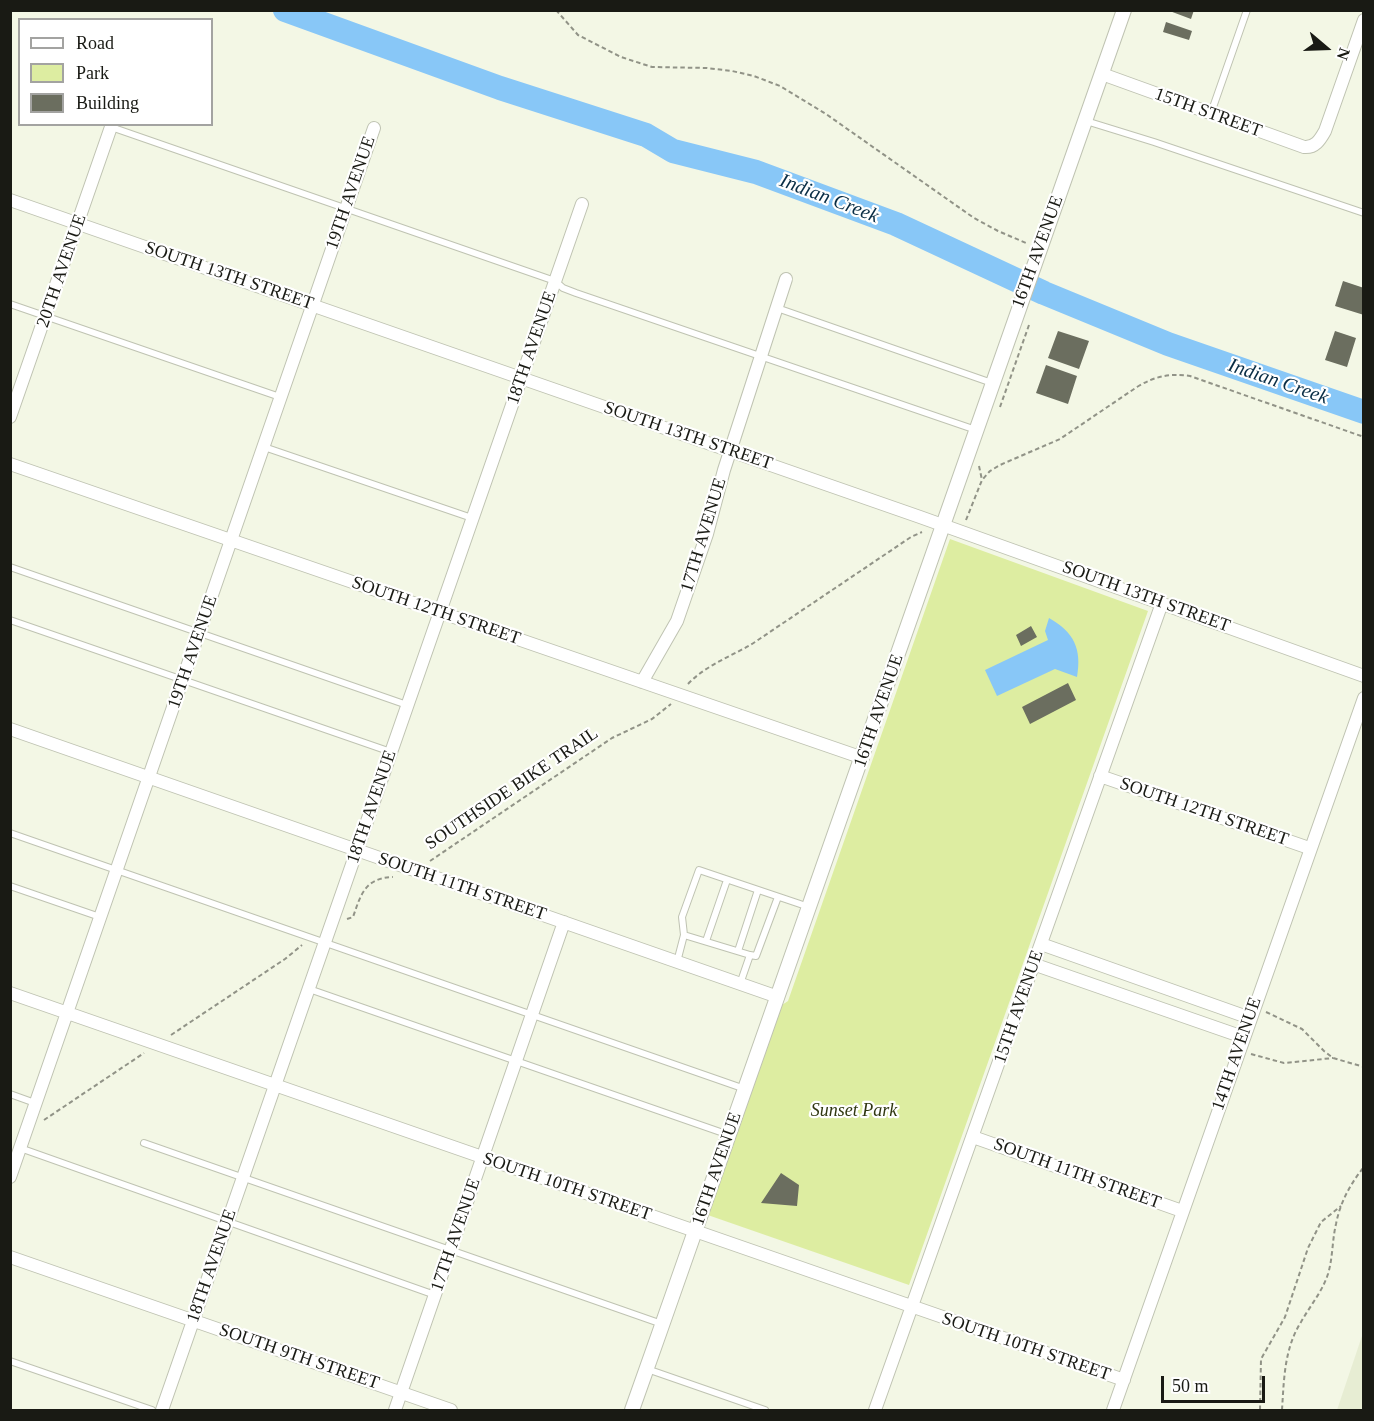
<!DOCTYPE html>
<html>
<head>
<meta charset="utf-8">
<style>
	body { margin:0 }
	#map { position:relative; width:1374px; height:1421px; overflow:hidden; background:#f3f7e5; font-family:"Times New Roman",serif }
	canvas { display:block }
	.frame { position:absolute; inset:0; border:12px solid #191a14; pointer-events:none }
	.legend { position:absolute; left:18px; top:18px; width:195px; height:108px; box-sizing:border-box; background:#fff; border:2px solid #a3a3a1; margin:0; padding:8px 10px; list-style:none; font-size:18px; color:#191a14 }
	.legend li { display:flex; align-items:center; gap:12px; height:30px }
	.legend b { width:30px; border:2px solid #a3a3a1 }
	.north { position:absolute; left:1296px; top:18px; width:60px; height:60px; -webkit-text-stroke:4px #fff; paint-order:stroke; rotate:109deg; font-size:16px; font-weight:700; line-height:24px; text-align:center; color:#191a14 }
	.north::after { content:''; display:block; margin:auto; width:21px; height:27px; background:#191a14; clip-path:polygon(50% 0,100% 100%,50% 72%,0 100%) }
	.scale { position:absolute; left:1161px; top:1376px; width:104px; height:27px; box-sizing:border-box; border:3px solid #191a14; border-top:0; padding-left:8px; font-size:18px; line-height:21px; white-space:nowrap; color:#191a14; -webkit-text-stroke:4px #fff; paint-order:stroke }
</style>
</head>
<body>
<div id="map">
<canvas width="1374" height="1421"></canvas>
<div class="frame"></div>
<ul class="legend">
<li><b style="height:8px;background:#fff"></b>Road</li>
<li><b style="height:16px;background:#ddeda1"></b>Park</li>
<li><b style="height:16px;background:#6b6e5f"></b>Building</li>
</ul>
<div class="north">N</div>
<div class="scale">50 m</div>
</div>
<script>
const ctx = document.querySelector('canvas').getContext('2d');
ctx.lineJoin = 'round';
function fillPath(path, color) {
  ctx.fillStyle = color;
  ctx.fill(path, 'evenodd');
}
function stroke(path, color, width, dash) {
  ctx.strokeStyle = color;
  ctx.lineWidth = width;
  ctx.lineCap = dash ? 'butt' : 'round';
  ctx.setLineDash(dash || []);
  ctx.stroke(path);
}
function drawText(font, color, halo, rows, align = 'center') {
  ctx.font = font + ' "Times New Roman",serif';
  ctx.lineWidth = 4.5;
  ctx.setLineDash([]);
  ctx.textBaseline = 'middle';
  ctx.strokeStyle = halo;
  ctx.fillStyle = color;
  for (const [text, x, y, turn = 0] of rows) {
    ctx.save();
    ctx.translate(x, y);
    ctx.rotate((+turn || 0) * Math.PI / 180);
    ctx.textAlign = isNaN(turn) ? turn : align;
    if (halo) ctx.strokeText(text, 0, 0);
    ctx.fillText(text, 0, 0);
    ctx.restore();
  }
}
fillPath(new Path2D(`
	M1363 1333V1410H1337Z`), '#e7edd3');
fillPath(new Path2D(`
	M950 539 1148 611 909 1285 702 1213 773 1011 788 1001Z`), '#ddeda1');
fillPath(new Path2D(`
	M1049 618C1074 632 1082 649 1077 677L1055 669 997 696 985 670 1048 640 1045 631Z`), '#88c7f7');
stroke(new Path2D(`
	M285 10 500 88 646 135 673 151 756 172 896 224 1044 293 1168 344 1364 412`), '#88c7f7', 24);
fillPath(new Path2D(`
	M1167 10H1194L1191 19Z
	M1166 22 1192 31 1189 40 1163 32Z
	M1343 281 1364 288V315L1335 306Z
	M1058 331 1089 341 1079 369 1048 358Z
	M1335 331 1356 338 1347 367 1325 360Z
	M1046 365 1077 376 1068 404 1036 393Z
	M1031 626 1037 637 1021 646 1016 635Z
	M1068 683 1076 700 1030 724 1022 707Z
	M781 1173 799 1185 797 1206 761 1203Z`), '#6b6e5f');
const service = new Path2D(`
	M1211 113 1247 10
	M1086 121 1154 142 1364 213
	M111 127 555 281 563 288 576 293 976 430
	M10 304 280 397
	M777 308 992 383
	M264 447 472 518
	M10 567 407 705
	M10 620 391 752
	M10 833 745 1089
	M10 886 100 917
	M684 935 750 955 740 984
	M706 941 727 880
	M738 951 758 890
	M750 955 756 956 778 897
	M677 962 684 935 682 917 699 870 809 907
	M309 989 729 1135
	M10 1094 35 1103
	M144 1143 662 1324
	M20 1148 435 1295
	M10 1361 152 1410
	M647 1369 765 1410`);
const minor = new Path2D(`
	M1102 74 1304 147C1315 148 1320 140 1325 131L1364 20
	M10 200 920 517 1364 676
	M10 417 112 124
	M10 464 863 758
	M642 682 677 621 707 534 724 470 786 279
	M10 729 778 997
	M1100 776 1309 848
	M1041 944 1250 1018
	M1033 964 1243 1037
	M10 993 1124 1380
	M973 1137 1182 1211
	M10 1177 374 128
	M10 1257 451 1410
	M162 1410 582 204
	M395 1410 564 922
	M875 1410 1162 603
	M1113 1410 1364 698`);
const tertiary = new Path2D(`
	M632 1410C797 944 959 477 1124 10`);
stroke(service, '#bfc3b2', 8);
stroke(minor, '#bfc3b2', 14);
stroke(tertiary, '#bfc3b2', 16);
stroke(new Path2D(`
	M556 10 578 35 621 57 652 67 707 68 732 71 754 76 780 86 826 114 974 218 998 231 1026 243
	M1000 407 1029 325
	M979 466 982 480
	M966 520 982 480 990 471 1000 465 1060 439 1137 387C1155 376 1170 373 1190 376L1364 437
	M688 684C707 664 733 656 755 642L911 537 922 532
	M430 861 612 738 652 719 671 704
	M347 919 353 917C361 894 365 878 393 877
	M1266 1012 1302 1029 1324 1051 1333 1058 1364 1067
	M171 1035 285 959 302 945
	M1251 1054 1284 1063 1333 1058
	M44 1120 144 1053
	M1260 1410 1261 1359 1285 1317 1308 1248 1321 1222 1341 1206
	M1282 1410C1284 1380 1284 1349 1301 1322 1310 1306 1322 1292 1328 1274 1333 1257 1332 1241 1336 1224 1340 1203 1350 1184 1364 1167`), '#919387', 2, [4.5, 3]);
stroke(service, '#fff', 6);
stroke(minor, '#fff', 12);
stroke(tertiary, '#fff', 14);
drawText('18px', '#191a14', '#fff', [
	["15TH STREET",1208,113,20],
	["19TH AVENUE",351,193,-71],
	["16TH AVENUE",1038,252,-70],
	["20TH AVENUE",62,271,-71],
	["SOUTH 13TH STREET",229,276,19],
	["18TH AVENUE",532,348,-71],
	["SOUTH 13TH STREET",688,436,19],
	["17TH AVENUE",704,535,-73],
	["SOUTH 13TH STREET",1146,597,20],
	["SOUTH 12TH STREET",436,611,19],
	["19TH AVENUE",193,652,-71],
	["16TH AVENUE",879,711,-71],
	["SOUTHSIDE BIKE TRAIL",512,789,-34],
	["18TH AVENUE",372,807,-71],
	["SOUTH 12TH STREET",1204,812,19],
	["SOUTH 11TH STREET",462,887,19],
	["15TH AVENUE",1019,1007,-71],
	["14TH AVENUE",1237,1054,-71],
	["16TH AVENUE",717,1169,-71],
	["SOUTH 11TH STREET",1077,1174,20],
	["SOUTH 10TH STREET",567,1187,19],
	["17TH AVENUE",456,1235,-71],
	["18TH AVENUE",212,1266,-71],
	["SOUTH 10TH STREET",1026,1347,19],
	["SOUTH 9TH STREET",299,1357,19]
]);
drawText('italic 18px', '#303711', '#fff', [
	["Sunset Park",854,1111]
]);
drawText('italic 20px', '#092d45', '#fff', [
	["Indian Creek",829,199,21],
	["Indian Creek",1278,382,19]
]);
</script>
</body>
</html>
